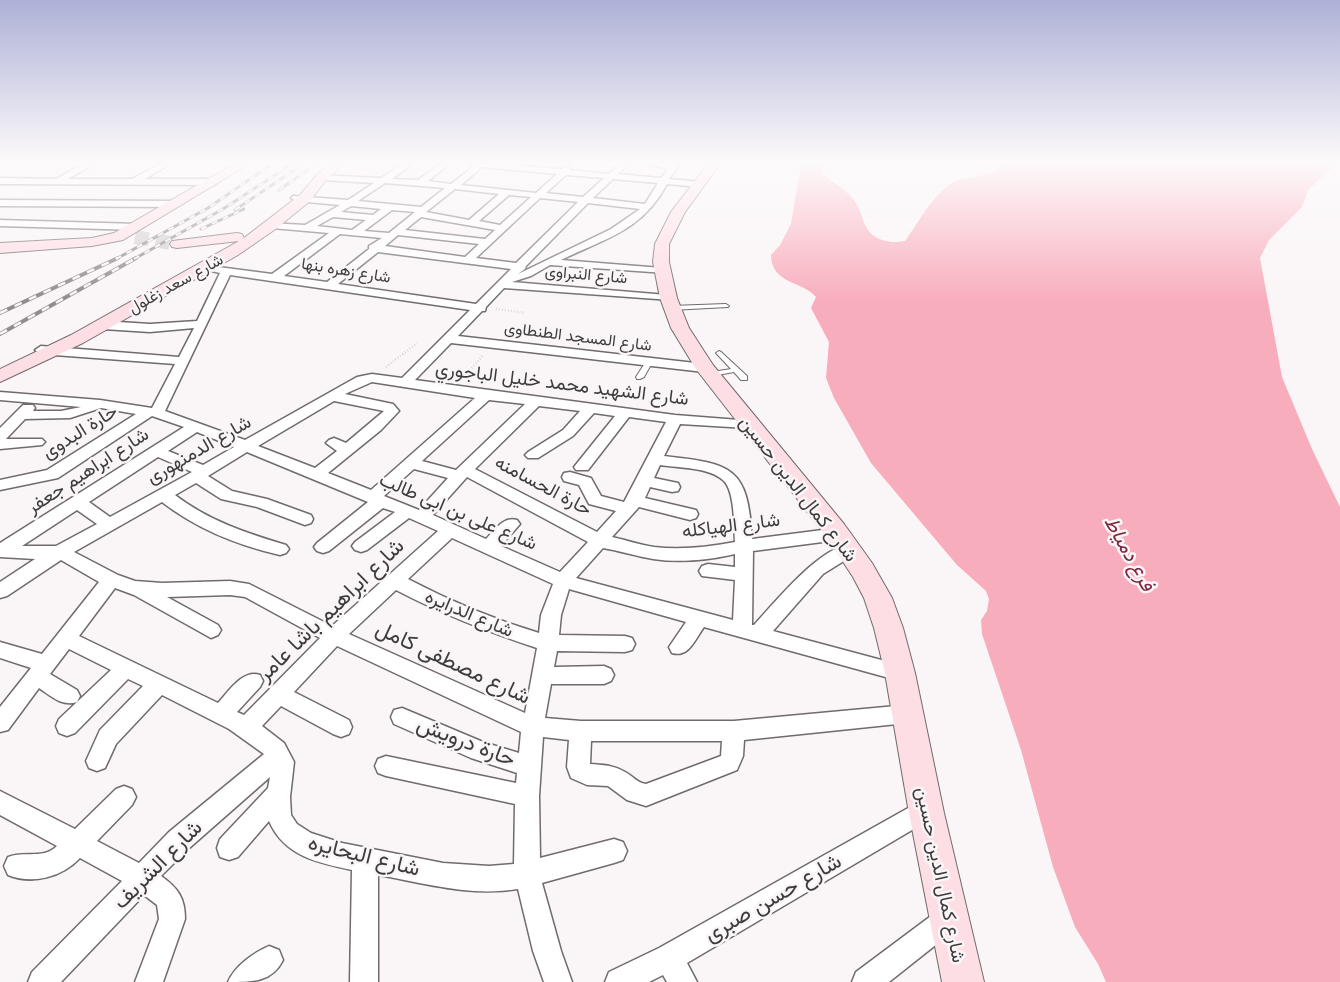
<!DOCTYPE html>
<html>
<head>
<meta charset="utf-8">
<style>
	body { margin:0 }
	canvas { display:block; background:#faf5f6 }
</style>
</head>
<body>
<canvas width="1340" height="982"></canvas>
<script>
const ctx = document.querySelector('canvas').getContext('2d');
ctx.lineJoin = 'round';
function fillPath(path, color) {
  ctx.fillStyle = color;
  ctx.fill(path, 'evenodd');
}
function stroke(path, color, width, dash) {
  ctx.strokeStyle = color;
  ctx.lineWidth = width;
  ctx.lineCap = dash ? 'butt' : 'round';
  ctx.setLineDash(dash || []);
  ctx.stroke(path);
}
function drawText(font, color, halo, rows, align = 'center') {
  ctx.font = font + ' Figtree,Vazirmatn,sans-serif';
  ctx.lineWidth = 5;
  ctx.setLineDash([]);
  ctx.textBaseline = 'middle';
  ctx.strokeStyle = halo;
  ctx.fillStyle = color;
  for (const [text, x, y, turn = 0] of rows) {
    ctx.save();
    ctx.translate(x, y);
    ctx.rotate((+turn || 0) * Math.PI / 180);
    ctx.textAlign = isNaN(turn) ? turn : align;
    if (halo) ctx.strokeText(text, 0, 0);
    ctx.fillText(text, 0, 0);
    ctx.restore();
  }
}
fillPath(new Path2D(`
	M801 164H823L821 172C831 182 845 188 854 200 865 214 861 233 882 240 890 242 897 243 905 241 918 223 930 199 949 185 964 174 991 180 1002 164H1336L1308 190 1302 207 1269 240 1260 258 1282 377 1312 449 1340 507V982H1106L1098 964 1075 927 1053 867 1021 750 982 634 981 620 987 611 989 599 986 591 957 565 871 463 834 398 826 378 829 342 811 308 816 297C803 281 771 284 771 255L780 245 791 224Z`), '#f8adbc');
stroke(new Path2D(`
	M135 237 177 244`), '#d4d0d1', 14, [14, 7]);
const service = new Path2D(`
	M726 304 729 306 728 307 671 310 668 308 671 306Z
	M719 351 721 352 747 376V380H741L734 372 706 377V373L731 369 716 353Z
	M649 359 653 361 644 377 640 379H637L636 377 647 360Z`);
const minor = new Path2D(`
	M83 164H93L68 179H132L160 164H170L145 179H214L218 182 214 185 0 184V178L56 179Z
	M402 164H412L392 179 418 180 440 164H449L428 181 451 184 473 167 468 164H500L562 169 567 166 570 167V170L609 174 619 164H628L618 174 661 178 668 169 647 164H680L669 179 701 182V186L698 187 667 184C642 231 606 238 561 260L662 268 667 271 666 273 550 265 531 276 512 282 667 295 671 296 673 298 671 300 504 288 486 307 485 311H482L458 336 704 364 711 368 709 371 704 372 451 343 415 380 675 415 752 421 754 424 752 427 747 428 680 424 664 456C732 464 748 466 752 539L838 528 844 530 847 534 844 538 838 540 753 551 752 625H754C772 606 827 537 855 546L858 550 855 554 823 574 773 631 900 665 907 667 910 673 907 679 900 681 704 627C695 639 689 658 672 653L669 647 686 622 569 589 561 615 559 635 625 636 632 638 635 644 632 650 625 652 557 651 554 667 604 666 611 669 614 675 611 681 604 684H551L545 718 581 721H734L907 705 915 707 918 714 915 721 907 723 744 740 743 756 737 770 646 806 627 800 608 786 587 785 571 778 567 767 569 740 543 737 539 796 540 858 614 839 623 842 627 851 623 860 614 863 542 883 561 951 572 982H544L533 951 518 889C469 897 425 883 378 875V982H350L352 870C318 863 284 856 269 821L238 857 229 860 220 857 217 848 220 839 268 788 270 777 187 850 161 876C178 888 185 898 185 919L163 982H135L159 919 157 905 144 895 61 982H28L32 972 122 881 80 858C62 877 33 885 8 875L4 866 8 857C24 850 43 860 57 846L0 815V791L75 829 116 789 124 786 132 789 136 797 132 805 97 841 139 863 169 832 264 754 229 729 162 695 116 744 105 768 97 771 89 768 86 761 100 730 143 686 128 679 75 733 67 736 59 733 56 726 59 719 111 670 69 649 50 674 77 690 80 696 77 702C62 707 51 696 39 688L8 730 0 732V707L31 668 0 658V642L42 654 99 582 61 560 7 596 0 598V582L35 559 0 557V543L184 427 152 416 58 478 0 490V480L47 470 136 414 101 408 70 418 25 419 6 439H42L45 442 42 445 0 449V428L23 405H33L35 408 33 411H61L81 407 0 400V392L100 400 152 408 175 364 41 354 35 350 41 346 179 357 194 328 150 332 103 329 97 325 103 321 150 324 197 321 220 273 203 269 202 267 203 265 272 274 329 233 272 228 267 225 269 223 305 225 340 205 296 201 291 198 293 196 348 200 374 183 322 180 318 177 319 175 381 178ZM482 167 557 174 536 193 461 185ZM566 175 604 178 583 197 546 193ZM613 179 658 183 645 204 593 198ZM385 183 445 188 421 207 358 201ZM455 189 499 194 469 220 426 212ZM509 195 531 197 500 225 479 221ZM540 198 578 202 516 263 476 258ZM588 203 640 209 611 229 518 274 525 269 526 266ZM351 206 381 209 373 215 341 212ZM392 210 415 212 389 233 364 231ZM333 217 366 220 352 230 317 226ZM421 217 495 230 485 239 405 230ZM340 234 382 238 369 246V249L327 282 284 276ZM398 235 479 244 465 257 385 246ZM378 252 511 269 476 304 338 284ZM230 275 470 310 402 378 372 374 357 377 245 440 165 411ZM372 382 475 398 371 490 328 473 381 430 399 411 393 404 345 394ZM489 400 525 404 456 470 422 461ZM334 401 384 411 346 443 334 438 329 440 326 443 337 451 315 468 258 446ZM539 406 580 411 563 430 528 452 525 455 528 458H538L573 436 594 413 615 416 574 467 576 470H588L629 417 666 422 624 502 601 496 591 478 570 472 564 473 562 477 564 481 579 485 589 504 616 511 597 532 475 469ZM197 432 234 447 203 465 168 451ZM247 452 368 502 317 543 314 547 317 551 323 553 329 551 383 508 395 512 355 542 352 546 355 550 361 552 367 550 409 518 438 531 332 626 249 584 230 581 162 583 135 581 118 575 74 552 162 502C197 529 237 545 280 555L286 553 289 549 286 545C246 533 209 521 175 495L196 483 221 499 257 507 305 525 311 523 313 519 311 515 267 499 232 491 208 476ZM158 457 192 472 110 517 89 502ZM660 465C679 468 710 467 724 481 735 492 734 527 735 542 709 547 680 550 654 547 640 545 626 540 612 537L639 507 690 520 696 518 698 514 696 510 645 498 650 487 672 492 678 491 680 487 678 483 654 478ZM414 469 448 478 419 510 384 496ZM467 477 588 542 560 572 501 546 520 524 517 520C503 516 495 530 486 539L433 515ZM77 510 97 524 56 546H22ZM452 538 553 584 541 615 539 633C493 619 450 601 408 579ZM603 548C620 551 636 556 653 559 680 563 709 560 735 554V567L708 564 702 566 699 571 702 576 735 580 733 620 576 578ZM115 588 134 595 211 638 218 635 221 630 218 625 167 597 230 595 245 597 320 638 244 715 237 712 260 687 263 681 260 675C243 669 229 691 218 703L79 636ZM396 590C442 614 488 632 537 648L525 713 349 634ZM337 646 521 732 519 753 483 742 402 708 394 710 391 717 394 724 471 758 517 773 516 783 386 756 378 759 375 766 378 773 386 776 515 804 514 864 489 866 443 863 342 843 311 833 297 824 291 815 290 797 294 762 284 743 262 726 281 706 333 734 341 737 349 734 352 727 349 720 294 692ZM591 741H722L721 756 646 784C637 783 633 776 625 772 614 765 603 765 590 764Z
	M0 200 176 201 181 204 176 207 0 206Z
	M0 220 138 224 143 227 138 230 0 226Z
	M926 798 934 801 938 809 934 817 687 963 697 982H667L663 975 649 982H605L609 972 659 948Z
	M948 906 957 910 961 919 957 928 889 982H852L856 972 939 910Z
	M269 946 279 950 283 960C272 982 253 982 228 982 235 966 253 953 269 946Z`);
const secondary = new Path2D(`
	M234 164H249L123 240 92 246 0 253V243L92 238 114 233Z
	M330 164H343L326 180 310 201 277 228 238 255 83 343 0 382V369L71 335 239 241 177 248 172 247 170 244 172 241 237 233 242 234 244 238 300 195 318 174Z
	M708 164H720L685 212 669 244V262L677 298 689 328 713 365 844 524 872 563 892 598 903 628 915 673 944 813 984 982H942L909 813 885 673 874 628 864 598 853 577 826 536 696 369 671 328 660 298 653 262 655 244 671 212Z`);
stroke(service, '#706b6c', 2);
stroke(minor, '#706b6c', 3);
stroke(secondary, '#706b6c', 2);
stroke(new Path2D(`
	M496 309 525 313
	M386 367 417 343
	M472 368 483 355`), '#bdbaba', 2.5, [0.5, 2.5]);
fillPath(service, '#fff');
fillPath(minor, '#fff');
fillPath(secondary, '#fedee5');
const railFar1 = new Path2D(`
	M279 190 316 164
	M235 210 303 164
	M201 229 244 209
	M116 259 208 208 272 164
	M134 259 223 209 292 164`);
const rail = new Path2D(`
	M0 313 118 258
	M0 334 136 258`);
stroke(railFar1, '#908d8e', 3);
stroke(rail, '#908d8e', 4);
stroke(railFar1, '#faf5f6', 2, [6]);
stroke(rail, '#faf5f6', 2.5, [8]);
const sky = ctx.createLinearGradient(0, 0, 0, 301);
sky.addColorStop(0, '#aeb1d6');
sky.addColorStop(0.54, '#fdfafb');
sky.addColorStop(1, '#fdfafb00');
ctx.fillStyle = sky;
ctx.fillRect(0, 0, 1340, 301);
drawText('16px', '#3d3c3c', '#faf5f6', [
	["شارع زهره بنها",346,271,9],
	["شارع النبراوى",586,275,5],
	["شارع سعد زغلول",176,284,-29],
	["شارع المسجد الطنطاوى",578,337,7]
]);
drawText('19px', '#3d3c3c', '#faf5f6', [
	["شارع الشهيد محمد خليل الباجوري",562,384,7],
	["حارة البدوى",80,432,-32],
	["شارع الدمنهورى",199,450,-30],
	["شارع ابراهيم جعفر",88,471,-33],
	["حارة الحسامنه",543,486,28],
	["شارع كمال الدين حسين",798,489,52],
	["شارع على بن ابى طالب",458,512,23],
	["شارع الهياكله",731,526,-7],
	["شارع الدرايره",469,614,23],
	["شارع كمال الدين حسين",940,875,78]
]);
drawText('italic 20px', '#7c2640', '#faf5f6', [
	["فرع دمياط",1129,554,61]
]);
drawText('22px', '#3d3c3c', '#faf5f6', [
	["شارع ابراهيم باشا عامر",331,610,-44],
	["شارع مصطفى كامل",453,663,25],
	["حارة درويش",466,742,21],
	["شارع البحايره",364,856,14],
	["شارع الشريف",158,865,-45],
	["شارع حسن صبرى",773,898,-30]
]);
</script>
</body>
</html>
